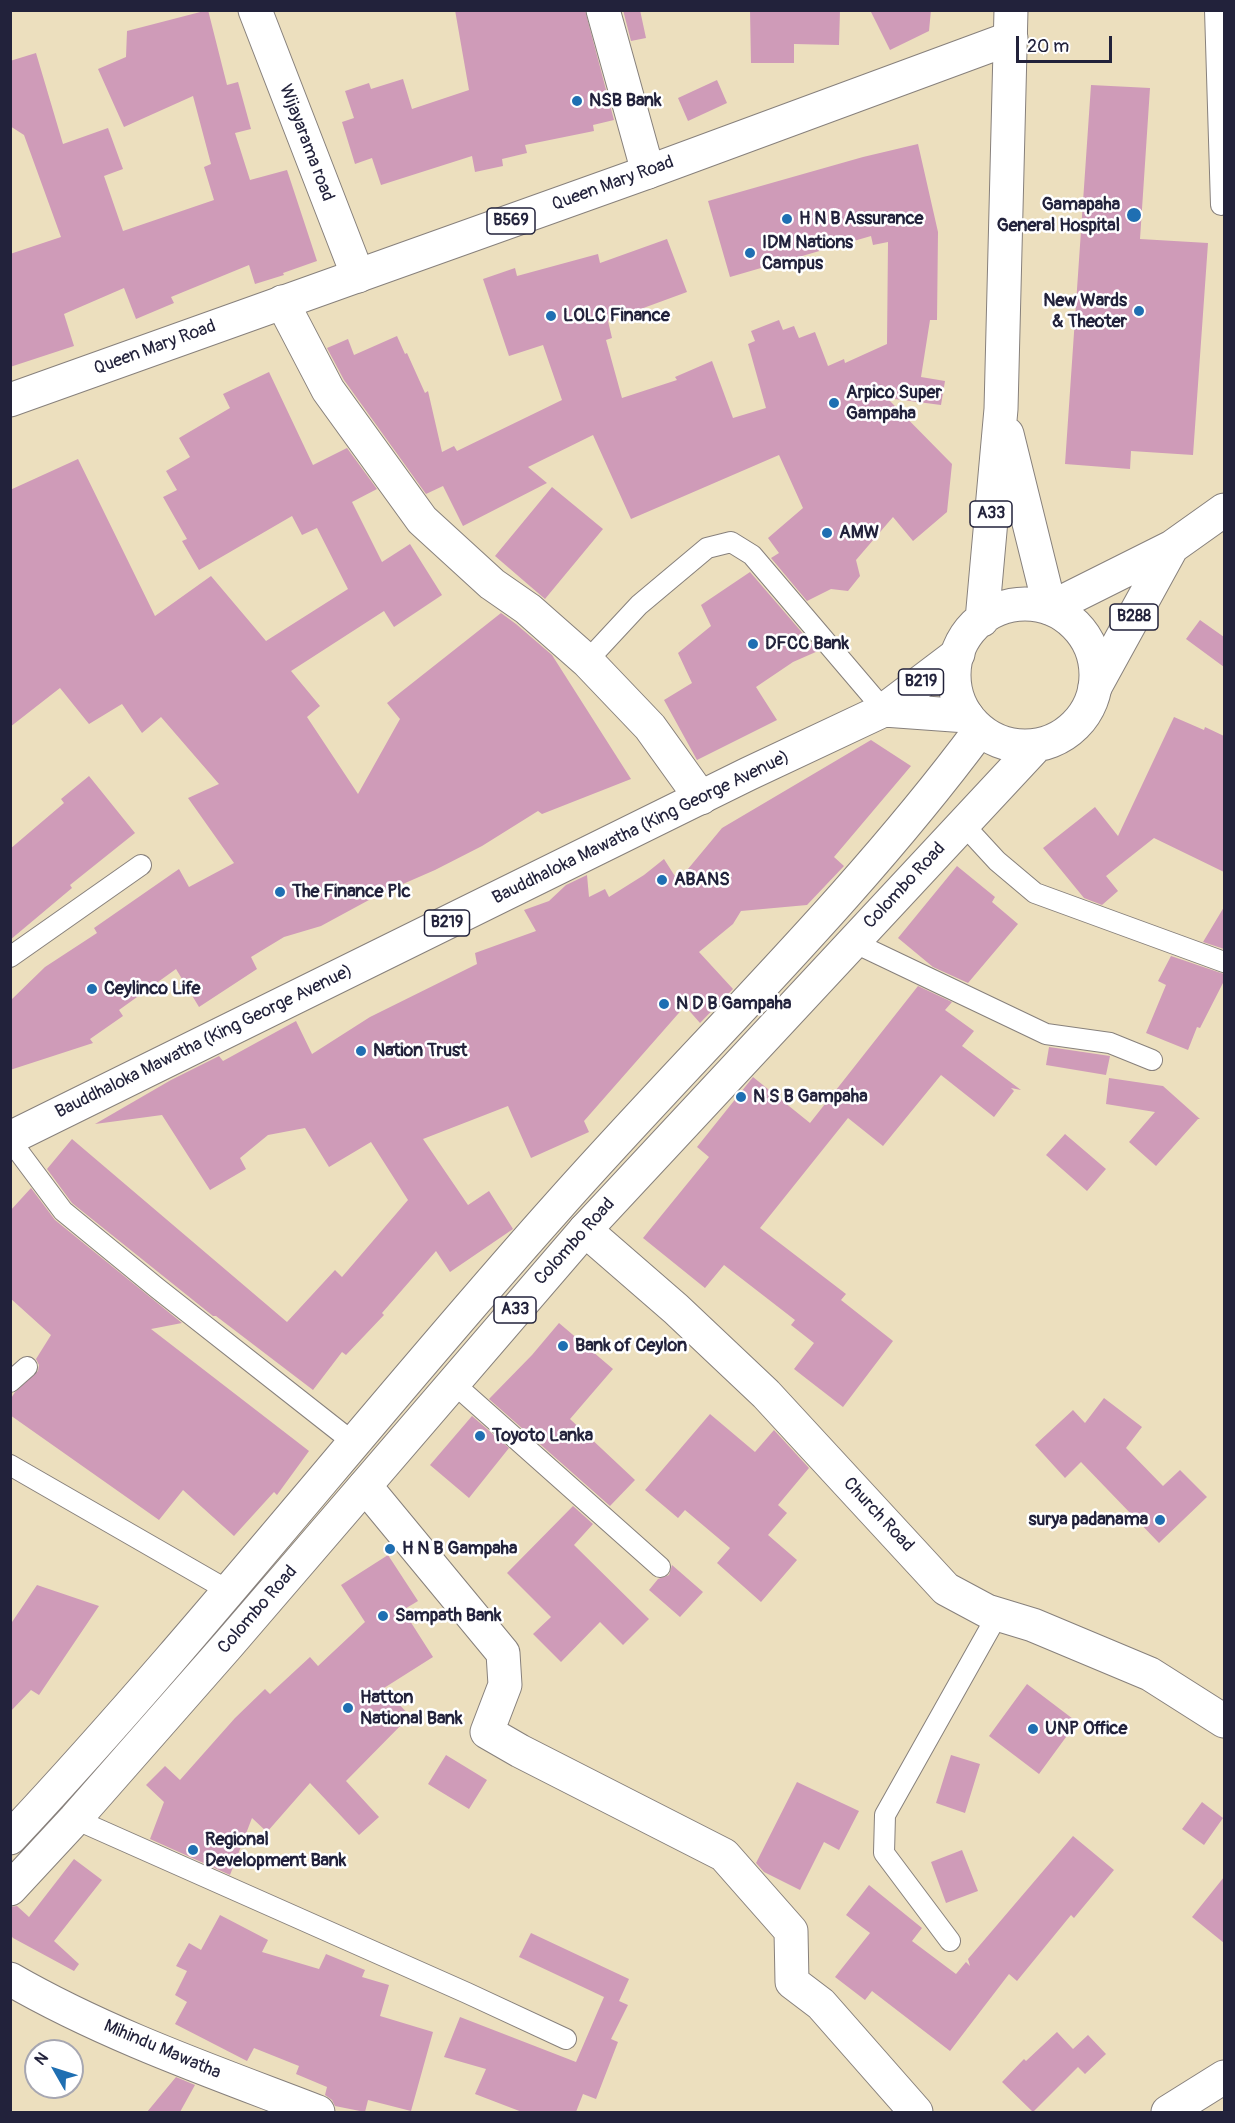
<!DOCTYPE html>
<html>
<head>
<meta charset="utf-8">
<style>
	body { margin:0 }
	#map { position:relative; width:1235px; height:2123px; overflow:hidden; background:#ecdfbe; font-family:Pangolin,sans-serif }
	canvas { display:block }
	.frame { position:absolute; inset:0; border:12px solid #22223b; pointer-events:none }
	.north { position:absolute; left:24px; top:2039px; width:60px; height:60px; box-sizing:border-box; background:#fff; border:2px solid #a7a7b1; border-radius:50%; rotate:309deg; font-size:16px; font-weight:700; line-height:24px; text-align:center; color:#22223b }
	.north::after { content:''; display:block; margin:auto; width:21px; height:27px; background:#1f6fb2; clip-path:polygon(50% 0,100% 100%,50% 72%,0 100%) }
	.scale { position:absolute; left:1016px; top:36px; width:96px; height:27px; box-sizing:border-box; border:3px solid #22223b; border-top:0; padding-left:8px; font-size:18px; line-height:21px; white-space:nowrap; color:#22223b; -webkit-text-stroke:4px #fff; paint-order:stroke }
</style>
</head>
<body>
<div id="map">
<canvas width="1235" height="2123"></canvas>
<div class="frame"></div>
<div class="north">N</div>
<div class="scale">20 m</div>
</div>
<script>
const ctx = document.querySelector('canvas').getContext('2d');
ctx.lineJoin = 'round';
function fillPath(path, color) {
  ctx.fillStyle = color;
  ctx.fill(path, 'evenodd');
}
function stroke(path, color, width, dash) {
  ctx.strokeStyle = color;
  ctx.lineWidth = width;
  ctx.lineCap = dash ? 'butt' : 'round';
  ctx.setLineDash(dash || []);
  ctx.stroke(path);
}
function drawText(font, color, halo, rows, align = 'center') {
  ctx.font = font + ' Pangolin,sans-serif';
  ctx.lineWidth = 5;
  ctx.setLineDash([]);
  ctx.textBaseline = 'middle';
  ctx.strokeStyle = halo;
  ctx.fillStyle = color;
  for (const [text, x, y, turn = 0] of rows) {
    ctx.save();
    ctx.translate(x, y);
    ctx.rotate((+turn || 0) * Math.PI / 180);
    ctx.textAlign = isNaN(turn) ? turn : align;
    if (halo) ctx.strokeText(text, 0, 0);
    ctx.fillText(text, 0, 0);
    ctx.restore();
  }
}
fillPath(new Path2D(`
	M208 10 227 85 238 82 251 129 235 133 250 180 287 170 317 261 283 273 284 275 255 284 249 265 171 297 174 303 136 319 124 288 64 314 74 346 10 367V254L61 237 24 135 10 126V61L36 53 63 144 108 128 123 169 104 176 123 231 214 200 204 167 211 164 193 96 124 127 98 69 126 57 127 31Z
	M455 10H585L614 120 593 125 594 131 525 145 527 153 502 159 503 166 475 172 472 156 381 185 372 158 355 164 342 122 354 118 345 91 369 83 371 89 403 79 412 109 469 90Z
	M623 10H640L646 38 631 41Z
	M750 10H840L839 45 794 44V63H751Z
	M870 10H931L929 31 890 50Z
	M717 80 727 103 688 121 678 98Z
	M1091 85 1150 88 1140 239 1208 243 1193 455 1131 451 1130 469 1065 464Z
	M918 144 938 232 937 320H930L921 377 945 381 941 405 887 398 952 464 947 512 913 541 893 517 856 560 860 576 848 591 831 589 807 601 771 558 779 553 768 538 803 508 779 455 631 519 593 435 528 467 547 483 463 526 443 486 426 494 344 380 327 348 348 339 354 355 397 336 405 354 407 353 425 393 428 391 442 452 454 446 457 451 562 400 543 345 509 356 483 279 515 268 517 276 598 254 600 263 667 239 687 292 608 321 612 338 606 340 622 398 677 380 675 377 712 361 733 418 766 408 748 344 755 341 751 331 779 320 783 330 794 326 799 338 815 332 828 366 844 359 845 363 887 344 888 242 873 245 871 236 730 277 708 201 863 157Z
	M269 372 313 465 347 448 377 489 352 502 382 562 410 544 442 595 394 627 384 611 291 671 320 706 307 717 358 794 400 719 387 703 501 613 516 624 552 655 631 779 542 814 538 811 482 846 435 870 380 894 321 926 284 937 251 957 257 969 199 1007 176 969 119 1010 123 1016 90 1039 93 1043 10 1070V1001L45 967 97 933 94 928 179 869 189 887 234 863 188 798 219 784 161 717 142 733 122 704 89 724 60 688 10 727V490L78 459 155 616 211 576 266 641 348 589 317 528 302 535 292 516 199 570 182 541 187 539 163 497 177 490 166 471 190 457 179 438 230 408 223 394Z
	M552 487 603 529 545 599 495 556Z
	M750 572 818 651 793 662 756 687 777 720 697 760 664 700 692 683 678 653 711 626 701 605Z
	M1200 620 1224 637V667L1186 639Z
	M1174 717 1204 730 1205 727 1224 736V872L1154 838 1106 876 1118 891 1102 905 1084 898 1043 848 1095 807 1118 836Z
	M871 740 911 766 834 857 844 866 807 905 741 911 733 924 699 952 733 989 700 1023 685 1006 584 1121 589 1132 531 1158 508 1106 423 1139 468 1205 489 1191 513 1229 450 1272 436 1251 382 1313 384 1315 346 1355 342 1352 313 1390 216 1316H213L72 1203 47 1169 72 1139 287 1322 335 1270 342 1277 408 1200 371 1142 329 1167 305 1128 268 1135 240 1158 246 1169 210 1190 162 1115 95 1124 171 1080 219 1056 223 1061 296 1021 312 1054 370 1017 477 964 475 953 536 931 524 910 549 901 566 885 587 875 589 897 605 889 609 897 644 875 664 859 678 881 722 828Z
	M89 776 135 833 70 885 72 888 10 940V849L64 803 61 799Z
	M957 866 995 897 992 902 1018 924 968 983 933 967 898 938Z
	M1224 907V949L1203 942Z
	M1171 956 1224 974V981L1200 1028 1197 1027 1188 1050 1146 1033 1166 985 1158 981Z
	M918 986 952 1002 945 1010 974 1031 962 1046 1021 1090 1011 1088 1014 1091 994 1117 941 1075 883 1146 848 1118 760 1228 846 1294 841 1300 893 1341 843 1407 794 1369 814 1343 791 1325 795 1320 724 1265 705 1288 643 1238 709 1157 697 1147 753 1077 810 1123Z
	M1049 1047 1110 1056 1106 1075 1046 1065Z
	M1109 1078 1163 1086 1200 1119H1198L1156 1166 1129 1142 1155 1112 1106 1104Z
	M1065 1134 1106 1169 1087 1191 1046 1155Z
	M31 1188 55 1220 182 1323 151 1329 309 1451 277 1495 274 1492 234 1536 183 1490 159 1520 10 1415V1400L15 1392 38 1371 39 1365 36 1359 51 1335 10 1298V1211Z
	M559 1323 613 1369 570 1419 635 1480 610 1506 489 1399 532 1355Z
	M1104 1398 1142 1427 1126 1448 1163 1486 1180 1470 1207 1497 1159 1543 1081 1462 1065 1478 1035 1445 1073 1410 1085 1423Z
	M710 1414 755 1452 774 1430 809 1468 778 1505 787 1513 768 1535 797 1560 761 1602 717 1563 730 1548 685 1510 678 1518 645 1490Z
	M472 1416 509 1448 469 1498 430 1465Z
	M573 1506 593 1524 574 1545 649 1619 623 1645 600 1622 561 1662 533 1634 551 1617 507 1573Z
	M388 1555 418 1601 403 1610 433 1657 384 1688 410 1716 346 1781 379 1817 359 1835 310 1783 267 1832 252 1818 230 1875 150 1839 164 1802 146 1785 165 1766 180 1780 235 1718 265 1689 270 1694 310 1657 318 1666 365 1622 341 1585Z
	M672 1565 703 1592 680 1617 649 1590 658 1579 669 1575Z
	M37 1585 99 1606 39 1695 31 1690 10 1712V1625Z
	M1027 1684 1077 1722 1039 1774 989 1736Z
	M446 1755 487 1780 469 1809 428 1784Z
	M951 1755 980 1764 965 1813 936 1803Z
	M797 1782 859 1811 839 1850 824 1842 800 1890 764 1872 756 1863Z
	M1202 1802 1223 1818 1204 1845 1182 1829Z
	M1073 1836 1114 1870 1074 1918 1071 1915 1017 1981 1009 1974 950 2051 872 1991 865 2000 835 1977 870 1933 846 1915 869 1885 922 1928 912 1941 956 1974 966 1962 970 1966 968 1959Z
	M962 1850 978 1891 946 1903 931 1862Z
	M74 1859 102 1880 54 1941 79 1964 74 1971 13 1938 10 1934V1907L17 1906 29 1917Z
	M1224 1877V1943L1192 1917Z
	M220 1915 268 1940 262 1952 319 1969 326 1954 365 1970 362 1977 389 1985 380 2016 433 2032 411 2111 368 2100 365 2112 335 2106 332 2100 325 2095 327 2087 296 2074 299 2066 254 2048 247 2061 175 2024 187 2002 175 1995 187 1971 176 1966 189 1943 201 1950Z
	M531 1933 629 1979 619 2001 628 2005 611 2039 618 2042 596 2099 583 2094 576 2112H522L475 2094 486 2069 444 2057 460 2017 576 2062 604 1997 519 1957Z
	M1057 2032 1073 2049 1088 2035 1106 2054 1085 2074 1078 2067 1033 2112 1002 2082 1024 2059 1026 2061Z
	M176 2077 195 2085 180 2112H147Z`), '#cf9bb8');
const lane = new Path2D(`
	M1215 10 1221 205
	M587 661 639 605 707 548 731 542 752 555 884 710
	M962 823 997 861 1035 893 1224 962
	M853 942 1046 1034 1110 1043 1152 1060
	M10 957 141 865
	M10 1140 63 1211 157 1288 354 1443
	M10 1382 27 1367
	M452 1382 660 1567
	M10 1465 229 1591
	M75 1819 467 1993 566 2039
	M950 1941 884 1853 885 1815 998 1614`);
const street = new Path2D(`
	M603 10 648 172
	M282 302 328 390 422 520 492 584 528 609 587 661 650 727 701 798
	M365 1486 503 1653 505 1685 487 1732 520 1751 724 1855 791 1931 792 1982 821 2004 916 2112
	M10 1979C107 2035 214 2072 318 2112
	M1168 2112 1224 2077`);
const secondary = new Path2D(`
	M255 10 358 276
	M585 1230 676 1309 766 1394 946 1589 987 1611 1033 1625 1150 1674 1224 1721`);
const primary = new Path2D(`
	M10 400 648 172 1011 38
	M1050 608 1172 547 1224 510
	M1095 687 1172 547
	M884 710 967 716
	M10 1138 748 774 884 710 958 654`);
const highway = new Path2D(`
	M1007 434 1050 608
	M954 675a71 71 0 1 1 142 0a71 71 0 1 1-142 0Z
	M982 620 1001 409 1011 10
	M10 1838C201 1634 372 1414 558 1206 699 1047 853 901 980 730
	M10 1889 75 1819 228 1645 585 1230 1037 745`);
stroke(lane, '#87807c', 22);
stroke(street, '#87807c', 35);
stroke(secondary, '#87807c', 35);
stroke(primary, '#87807c', 35);
stroke(highway, '#87807c', 35);
stroke(lane, '#fff', 20);
stroke(street, '#fff', 33);
stroke(secondary, '#fff', 33);
stroke(primary, '#fff', 33);
stroke(highway, '#fff', 33);
for (const [x, y, r, color] of [
	[577,101,6,"#1f6fb2"],
	[1134,215,8,"#1f6fb2"],
	[787,219,6,"#1f6fb2"],
	[750,253,6,"#1f6fb2"],
	[1139,311,6,"#1f6fb2"],
	[551,316,6,"#1f6fb2"],
	[834,403,6,"#1f6fb2"],
	[827,533,6,"#1f6fb2"],
	[753,644,6,"#1f6fb2"],
	[662,880,6,"#1f6fb2"],
	[280,892,6,"#1f6fb2"],
	[92,989,6,"#1f6fb2"],
	[664,1004,6,"#1f6fb2"],
	[361,1051,6,"#1f6fb2"],
	[741,1097,6,"#1f6fb2"],
	[563,1346,6,"#1f6fb2"],
	[480,1436,6,"#1f6fb2"],
	[1160,1520,6,"#1f6fb2"],
	[390,1549,6,"#1f6fb2"],
	[383,1616,6,"#1f6fb2"],
	[348,1708,6,"#1f6fb2"],
	[1033,1729,6,"#1f6fb2"],
	[193,1850,6,"#1f6fb2"]
]) {
  const dot = new Path2D();
  dot.arc(x, y, r, 0, 2 * Math.PI);
  ctx.fillStyle = color;
  ctx.fill(dot);
  stroke(dot, '#fff', 2);
}
for (const [x, y, w] of [
	[511,221,48],
	[991,514,42],
	[1134,617,48],
	[921,682,45],
	[447,923,45],
	[515,1310,42]
]) {
  const box = new Path2D();
  box.roundRect(x - w / 2, y - 13, w, 26, 4.5);
  ctx.fillStyle = '#fff';
  ctx.fill(box);
  stroke(box, '#22223b', 1.5);
}
drawText('bold 16px', '#22223b', null, [
	["B569",511,221],
	["A33",991,514],
	["B288",1134,617],
	["B219",921,682],
	["B219",447,923],
	["A33",515,1310]
]);
drawText('bold 18px', '#22223b', '#fff', [
	["NSB Bank",589,101],
	["Gamapaha",1120,205,"right"],
	["General Hospital",1120,226,"right"],
	["H N B Assurance",799,219],
	["IDM Nations",762,243],
	["Campus",762,264],
	["New Wards",1127,301,"right"],
	["& Theoter",1127,322,"right"],
	["LOLC Finance",563,316],
	["Arpico Super",846,393],
	["Gampaha",846,414],
	["AMW",839,533],
	["DFCC Bank",765,644],
	["ABANS",674,880],
	["The Finance Plc",292,892],
	["Ceylinco Life",104,989],
	["N D B Gampaha",676,1004],
	["Nation Trust",373,1051],
	["N S B Gampaha",753,1097],
	["Bank of Ceylon",575,1346],
	["Toyoto Lanka",492,1436],
	["surya padanama",1148,1520,"right"],
	["H N B Gampaha",402,1549],
	["Sampath Bank",395,1616],
	["Hatton",360,1698],
	["National Bank",360,1719],
	["UNP Office",1045,1729],
	["Regional",205,1840],
	["Development Bank",205,1861]
], 'left');
drawText('18px', '#22223b', '#fff', [
	["Wijayarama road",306,143,69],
	["Queen Mary Road",613,184,-20],
	["Queen Mary Road",155,348,-20],
	["Bauddhaloka Mawatha (King George Avenue)",641,828,-26],
	["Colombo Road",905,886,-47],
	["Bauddhaloka Mawatha (King George Avenue)",204,1042,-26],
	["Colombo Road",575,1242,-48],
	["Church Road",878,1515,47],
	["Colombo Road",258,1610,-49],
	["Mihindu Mawatha",162,2050,23]
]);
</script>
</body>
</html>
